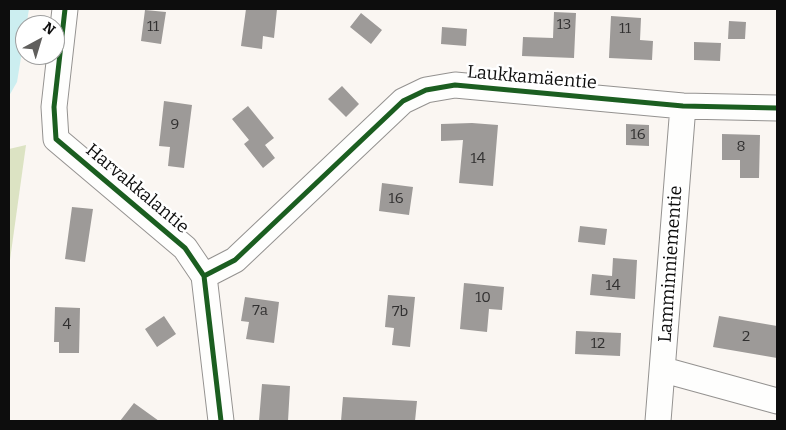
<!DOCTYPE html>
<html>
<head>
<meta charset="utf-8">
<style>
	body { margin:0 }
	#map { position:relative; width:786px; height:430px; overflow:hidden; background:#faf6f2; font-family:Bitter,serif }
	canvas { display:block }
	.frame { position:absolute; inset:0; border:10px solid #0d0d0d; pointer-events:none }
	.north { position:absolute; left:15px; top:15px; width:50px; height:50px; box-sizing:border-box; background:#fff; border:1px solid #9e9e9e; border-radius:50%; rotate:39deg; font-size:14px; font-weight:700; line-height:20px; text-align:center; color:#0d0d0d }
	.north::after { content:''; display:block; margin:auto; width:18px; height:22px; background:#605f5d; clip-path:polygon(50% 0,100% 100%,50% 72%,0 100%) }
</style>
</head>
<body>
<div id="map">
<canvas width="786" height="430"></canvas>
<div class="frame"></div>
<div class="north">N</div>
</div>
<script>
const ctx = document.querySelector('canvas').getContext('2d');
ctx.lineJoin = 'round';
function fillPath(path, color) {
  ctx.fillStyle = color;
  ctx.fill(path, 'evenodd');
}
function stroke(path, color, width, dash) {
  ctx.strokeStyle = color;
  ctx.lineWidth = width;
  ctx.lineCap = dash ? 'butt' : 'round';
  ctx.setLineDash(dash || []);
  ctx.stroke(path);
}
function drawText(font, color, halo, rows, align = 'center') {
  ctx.font = font + ' Bitter,serif';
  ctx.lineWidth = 5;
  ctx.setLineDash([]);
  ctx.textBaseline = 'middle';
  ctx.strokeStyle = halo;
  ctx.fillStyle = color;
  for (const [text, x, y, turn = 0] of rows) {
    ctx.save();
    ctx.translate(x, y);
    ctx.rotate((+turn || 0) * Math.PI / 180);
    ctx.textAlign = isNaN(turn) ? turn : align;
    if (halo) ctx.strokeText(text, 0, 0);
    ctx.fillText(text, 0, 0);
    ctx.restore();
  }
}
fillPath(new Path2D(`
	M26 145 9 267V149Z`), '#dce3c3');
fillPath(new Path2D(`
	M9 9H29L17 82 9 96Z`), '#cceef0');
fillPath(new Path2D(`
	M246 9H277L274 38 263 36 262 49 241 46Z
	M145 10 166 12 161 44 141 41Z
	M554 12 576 13 574 58 522 56 523 37 553 38Z
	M361 13 382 30 371 44 350 27Z
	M611 16 641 18 640 40 653 41 652 60 609 58Z
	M729 21 746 22 745 39H728Z
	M442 27 467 29 466 46 441 44Z
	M694 42 721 43 720 61 694 60Z
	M342 86 359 104 346 117 328 99Z
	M164 101 192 105 184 168 168 166 170 147 159 146Z
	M248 106 274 138 265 145 275 158 263 168 244 144 249 140 232 119Z
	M472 123 498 125 493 186 459 183 463 140 441 141V124Z
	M626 124 649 125V146L626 145Z
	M722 134 760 135 759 178H740V160H722Z
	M382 183 413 187 409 215 379 211Z
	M72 207 93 209 85 262 65 259Z
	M580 226 607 229 605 245 578 242Z
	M613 258 637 260 635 299 590 295 592 274 612 276Z
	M464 283 504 287 502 310 489 309 487 332 460 329Z
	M388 295 415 297 410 347 392 345 394 328 385 327Z
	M245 297 279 302 274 343 246 339 249 322 241 321Z
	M55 307 80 308 79 353H59V342H54Z
	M164 316 176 334 157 347 145 329Z
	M719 316 777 326V358L713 347Z
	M576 331 621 333 620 356 575 354Z
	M262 384 290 386 288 421H259Z
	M343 397 417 401 415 421H341Z
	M134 403 159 421H120Z`), '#9d9a98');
const minor = new Path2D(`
	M65 9 54 107 56 139 185 248 204 276 221 421
	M204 276 235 260 403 101 426 90 455 85 683 106 777 108
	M664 370 777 401
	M658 421 683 106`);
stroke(minor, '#949290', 27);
stroke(minor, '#fefefd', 25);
stroke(new Path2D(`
	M65 9 54 107 56 139 185 248 204 276 221 421
	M204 276 235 260 403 101 426 90 455 85 683 106 777 108`), '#1b5e20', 5);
drawText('15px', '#313030', null, [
	["13",564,25],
	["11",153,27],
	["11",625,29],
	["9",175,125],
	["16",638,135],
	["8",741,147],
	["14",478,159],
	["16",396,199],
	["14",613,286],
	["10",483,298],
	["7a",260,311],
	["7b",400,312],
	["4",67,325],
	["2",746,337],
	["12",598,344]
]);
drawText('18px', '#0d0d0d', '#fff', [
	["Laukkamäentie",532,78,5],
	["Harvakkalantie",137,189,40],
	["Lamminniementie",671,264,-86]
]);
</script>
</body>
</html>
